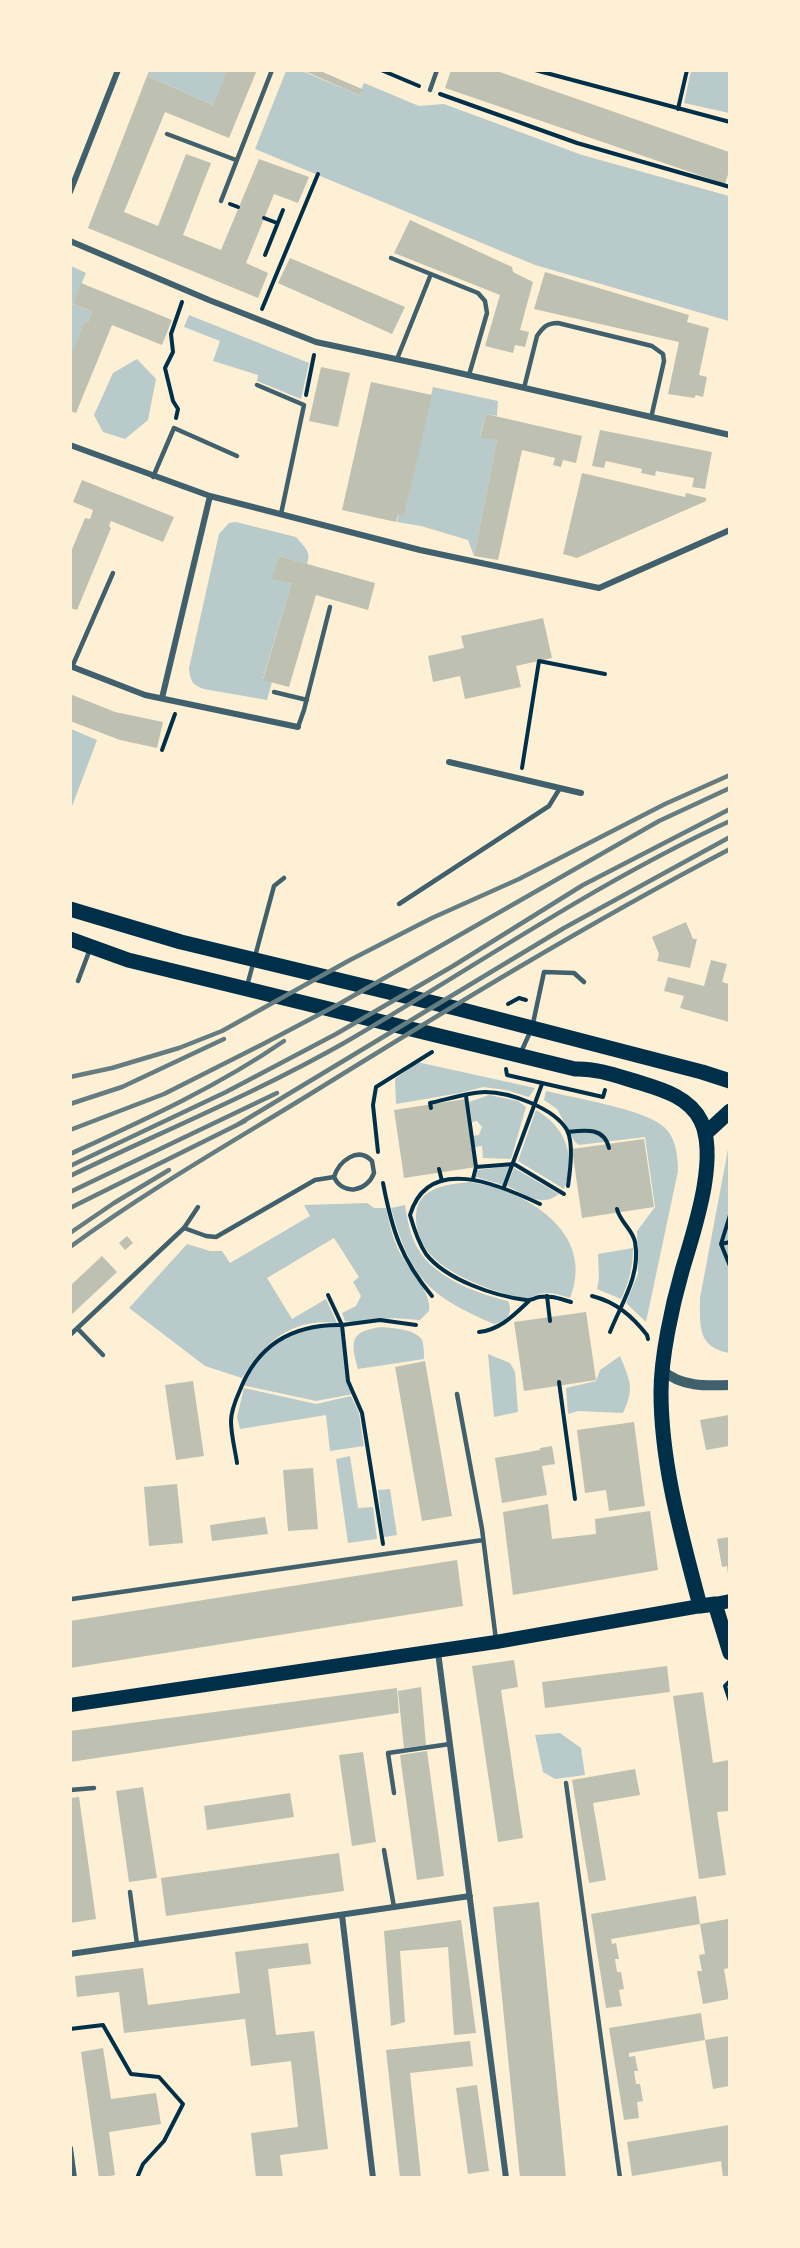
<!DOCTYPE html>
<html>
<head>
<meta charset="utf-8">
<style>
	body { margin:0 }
	#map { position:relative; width:800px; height:2248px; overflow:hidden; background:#fdf0d5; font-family:"PT Sans",sans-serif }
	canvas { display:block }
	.frame { position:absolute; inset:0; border:72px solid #fdf0d5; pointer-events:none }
</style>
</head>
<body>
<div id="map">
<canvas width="800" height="2248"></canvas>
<div class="frame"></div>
</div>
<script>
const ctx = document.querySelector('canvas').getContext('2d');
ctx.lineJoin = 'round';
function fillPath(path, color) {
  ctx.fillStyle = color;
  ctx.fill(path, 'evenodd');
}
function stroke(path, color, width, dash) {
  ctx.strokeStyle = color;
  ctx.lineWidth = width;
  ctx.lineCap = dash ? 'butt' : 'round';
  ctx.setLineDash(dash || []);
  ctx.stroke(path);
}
fillPath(new Path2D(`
	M149 71H227L213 105 147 76Z
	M286 71H302L359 95 364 83 419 106 444 104 582 155 729 196V321L535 265 255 149Z
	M691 71H729V113L684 103Z
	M71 266 86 273 73 304 92 311 88 322 85 321 71 358Z
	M189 315 309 363 301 399 257 381 258 375 213 361 220 341 184 327Z
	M137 359 156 379 148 420 125 439 103 432 94 415 113 373Z
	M433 387 498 401 497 416 486 414 480 436 497 440 474 556 468 540 421 526 397 522 398 514 404 515Z
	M236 522 296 537C304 547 312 551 307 564L279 556 273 579 291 584 263 679 272 682 267 700 204 689C192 685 190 680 189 668L219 534 229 523Z
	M71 729 97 740 71 809Z
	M417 1062 535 1088 529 1097 506 1090 483 1087 460 1093 396 1104 395 1079Z
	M546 1091C574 1098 644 1109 664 1127 676 1137 678 1157 678 1171L646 1322 626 1303 638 1274 637 1231 655 1207 645 1137 579 1145 575 1142 557 1109 544 1100Z
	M489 1095 518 1101 526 1107 511 1159 483 1158 482 1146 475 1147 473 1136 479 1135 482 1127 477 1121 472 1122 469 1102Z
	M536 1110C565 1126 577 1157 564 1189L518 1161Z
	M729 1144V1353C697 1347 700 1326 700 1298Z
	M510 1166 503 1185 476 1177 477 1170Z
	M514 1168 559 1194C540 1208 527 1195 507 1186Z
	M469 1182C524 1189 597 1232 570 1298 560 1295 550 1291 539 1294 537 1295 531 1297 530 1298 512 1299 476 1284 460 1276 449 1270 438 1263 430 1254 418 1240 408 1210 425 1195 437 1185 454 1184 469 1182Z
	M367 1203 374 1208H386C389 1222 392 1236 398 1249 406 1267 433 1293 429 1311L420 1320 393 1318 353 1322 345 1321 342 1313 356 1306 361 1296 353 1282 359 1277 334 1238 267 1278 292 1319 326 1299 337 1323C292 1318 264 1342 242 1378L205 1366 129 1308 187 1244 210 1251H222L230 1263 310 1216 304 1205Z
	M405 1205C407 1217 409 1230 414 1241 428 1276 475 1293 508 1301 514 1314 506 1321 494 1324 427 1295 411 1278 391 1208Z
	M633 1248C633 1267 629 1282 621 1299L597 1289 599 1278 598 1254Z
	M342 1325 348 1381 353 1394 316 1401 242 1385C253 1363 273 1336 299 1330 313 1327 328 1327 342 1325Z
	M382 1327C393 1328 415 1329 422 1340 424 1345 424 1354 424 1359L358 1369C350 1341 350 1331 382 1327Z
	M488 1354 510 1363 515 1372 518 1412 494 1417Z
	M620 1356C630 1381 635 1388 623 1413L578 1411 568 1414 566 1388 596 1381 600 1370Z
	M244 1388 316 1404 351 1396 359 1413 364 1446 330 1451 326 1415 240 1429 237 1417Z
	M350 1456 358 1508 373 1507 377 1539 348 1543 336 1459Z
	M390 1489 397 1535 384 1537 378 1490Z
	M560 1733 581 1748 585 1775 555 1779 543 1772 535 1735Z`), '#b9caca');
fillPath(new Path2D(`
	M227 70H257L229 138 165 112 124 212 158 226 186 154 211 163 183 235 221 250 259 159 309 177 298 203 274 194 246 263 268 273 258 298 88 228 147 76 213 105Z
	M302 70H318L362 89 359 95Z
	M451 70H494L729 152V171L725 184 445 88Z
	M410 220 512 267 513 272 533 282 520 330 529 332 525 347 515 345 513 353 485 346 500 295 394 253Z
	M290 258 405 307 392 334 278 283Z
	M545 272 689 315 687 322 709 328 699 375 707 377 703 397 696 395 694 398 668 394 679 342 534 309Z
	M81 283 172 320 162 345 112 325 76 413 70 411V358L85 321 88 322 92 311 73 304Z
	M321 367 350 373 338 427 309 421Z
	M371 382 432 395 404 516 398 514 396 522 342 510Z
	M486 414 582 436 576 463 563 460 561 467 553 465 555 458 522 450 498 560 474 556 497 440 480 437Z
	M600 430 712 452 705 489 692 487 694 478 656 471 655 476 641 473 642 469 606 461 604 468 592 466Z
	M582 473 685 497 686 493 706 498V501L577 558 563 554Z
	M82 480 174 517 163 542 111 521 109 526 111 528 77 610 70 608V554L85 518 90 519 93 510 73 502Z
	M279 556 375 583 368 610 316 595 289 687 263 680 291 584 272 579Z
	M543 618 552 658 516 666 521 687 465 699 460 676 433 682 428 656 464 648 461 636Z
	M70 694 115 712 163 722 157 748 120 740 70 721Z
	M686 922 693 939H697L690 968 657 961 659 954 652 937Z
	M711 960 727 964 722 982 729 984V1022L680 1008 684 996 664 991 668 977 704 986Z
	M466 1099 476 1167 404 1178 394 1110Z
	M644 1139 654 1207 582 1218 572 1149Z
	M127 1236 133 1243 125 1250 119 1243Z
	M102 1256 117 1272 70 1316V1286Z
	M586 1312 596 1380 524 1391 514 1322Z
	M425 1361 452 1516 422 1521 395 1367Z
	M193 1381 204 1456 176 1460 165 1385Z
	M729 1415V1446L706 1450 700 1420Z
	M634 1422 645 1506 609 1511 606 1490 585 1493 577 1430Z
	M552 1446 555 1464 542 1466 547 1495 502 1503 495 1458 540 1450V1448Z
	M313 1468 318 1529 288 1531 283 1470Z
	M177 1484 183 1543 149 1546 144 1487Z
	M548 1504 552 1539 596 1534 595 1519 650 1511 658 1570 513 1595 503 1512Z
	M265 1517 268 1534 212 1541 210 1525Z
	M729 1537V1574H728L727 1566 722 1567 717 1539Z
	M457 1560 463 1606 70 1668V1621Z
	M514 1660 518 1687 501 1690 523 1838 498 1842 472 1666Z
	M667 1666 670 1692 545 1708 542 1682Z
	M421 1687 426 1745 404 1748 398 1691Z
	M397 1688 399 1713 70 1762V1731Z
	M703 1692 713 1763 729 1760V1811L717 1812 726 1875 699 1879 673 1696Z
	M427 1751 444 1876 417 1880 400 1755Z
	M363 1752 376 1842 352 1846 339 1755Z
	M635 1769 640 1795 593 1803 606 1880 589 1883 572 1780Z
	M143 1787 157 1878 129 1882 116 1791Z
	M290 1793 294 1817 207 1830 204 1806Z
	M79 1797 96 1919 70 1923V1798Z
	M339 1853 344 1891 166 1916 161 1878Z
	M696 1896 700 1924 611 1939 612 1944 616 1943 619 1959H615L617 1972H621L624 1989 619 1990 622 2006 606 2008 591 1914Z
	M539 1902 566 2178H520L493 1907Z
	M728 1919 729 1968 724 1969 729 1999 703 2004 697 1971H702L699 1955 705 1954 700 1924Z
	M461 1920 476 2033 454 2035 448 1947 400 1951 405 2022 391 2026 384 1931Z
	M308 1943 311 1964 268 1969 276 2035 314 2031 328 2149 280 2155 283 2178H256L251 2133 298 2127 291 2061 251 2066 245 2019 124 2033 119 1992 77 1997 75 1976 143 1968 148 2005 240 1993 235 1952Z
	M701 2013 705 2040 729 2036V2086L713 2089 705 2040 629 2053V2057L635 2056 638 2071H634L636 2084H640L643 2101 637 2102 639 2118 624 2120 609 2028Z
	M470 2041 473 2066 410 2073 421 2178H400L386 2050Z
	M103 2048 111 2099 156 2093 161 2124 109 2132 115 2175 99 2178 81 2052Z
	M477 2085 489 2171 468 2174 456 2088Z
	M729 2125V2178H723L721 2161 632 2176 627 2142Z`), '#bec0b2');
stroke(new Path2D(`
	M381 70 419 86
	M535 70 730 122
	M440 94 577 143 730 187
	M678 109 687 70
	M230 204 238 207
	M264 218 277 223
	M265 255 283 210
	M262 309 318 174
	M306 395 314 355
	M176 418 178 409 173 401 165 368 173 352 171 334 182 302
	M162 750 175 714
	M522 768 539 661 605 674
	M508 1004 519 998 526 1000
	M506 1069 507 1075 603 1097 605 1090
	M466 1096 476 1167
	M431 1108 430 1103C445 1100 470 1092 485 1092 510 1092 554 1108 567 1130 574 1144 570 1171 568 1186
	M568 1132C585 1130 604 1127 609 1148
	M378 1152 373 1105 376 1087 432 1052
	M439 1169 442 1181
	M473 1179 476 1167 514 1164 564 1194
	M383 1183C392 1230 401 1259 432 1296
	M504 1187 542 1084
	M540 1204C500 1185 428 1153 410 1215 414 1229 418 1242 426 1254 446 1280 495 1296 526 1300 531 1301 534 1298 539 1297 551 1295 560 1299 571 1302
	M730 1215 721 1244 730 1266
	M721 1244 730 1242
	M547 1296 550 1321
	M592 1296C616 1302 632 1316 647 1335L648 1339
	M479 1332C500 1330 514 1315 529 1301
	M610 1332C622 1302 641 1275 635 1242 633 1230 620 1222 617 1209
	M559 1382 575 1499
	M237 1463C235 1449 231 1435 231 1421 231 1411 236 1399 240 1390 258 1344 293 1324 342 1325L328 1295
	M383 1544 362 1413 348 1381 342 1325 380 1320 416 1325
	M730 1681 725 1686 730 1701
	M70 2029 103 2025 131 2074 159 2077 183 2104 164 2141 143 2164 137 2178`), '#003049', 4);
stroke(new Path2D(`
	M430 90 437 70
	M167 134 236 160
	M221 201 272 70
	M391 258 478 293 485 301 487 313 469 375
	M397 359 431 274
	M257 385 304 405 281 514
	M524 388 537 336C543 327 547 323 558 323L652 346 663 354 664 361 651 418
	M153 477 174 428 237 456
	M72 667 113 573
	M274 692 307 700
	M298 727 304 710 330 607
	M399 904 549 806 560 788
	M78 981 90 949
	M247 986 274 886 284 878
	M521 1052 532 1028 544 972 574 973 584 982
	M184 1228 206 1236 216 1237 315 1180 334 1177C339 1161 358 1146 372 1161L374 1173C367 1192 343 1196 334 1177
	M78 1329 103 1355
	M70 1335 184 1228 198 1207
	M457 1394 482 1529 496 1640
	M72 1599 483 1540
	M566 1783 620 2178
	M70 1790 94 1788
	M394 1793 388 1753 450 1744
	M384 1850 394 1907
	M130 1892 137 1944`), '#3f606c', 4.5);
stroke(new Path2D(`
	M70 192 118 70
	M70 241 209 300 316 342 433 367 730 435
	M70 445 210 496 420 550 599 588 730 530
	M70 666 145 695 298 727
	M162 698 210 496
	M449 762 581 793
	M438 1652 506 2178
	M342 1915 373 2178
	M70 1954 470 1896
	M70 2148 74 2178`), '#3f606c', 6);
stroke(new Path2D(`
	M662 1370C681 1387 706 1386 730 1385`), '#3f606c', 10);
stroke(new Path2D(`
	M715 1604 730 1601
	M70 1705 496 1642 700 1606`), '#003049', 14);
stroke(new Path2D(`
	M70 909 181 942 459 1009 702 1072 730 1081
	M70 939 128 960 575 1069C598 1068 620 1077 641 1083 664 1090 690 1098 701 1121 719 1159 693 1233 682 1271 672 1306 661 1357 661 1392 661 1465 682 1537 700 1606L715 1604 730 1653
	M705 1134 730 1111`), '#003049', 15);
stroke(new Path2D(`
	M70 1077 112 1068 179 1048 222 1031 350 960 432 918 519 879 665 804 730 775
	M70 1104 122 1087 224 1039
	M237 1125 564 928 730 837
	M70 1130 164 1094 265 1043 339 1004 659 821 730 788
	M70 1154C144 1120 217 1087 284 1041
	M70 1166 226 1092 336 1034 453 966 583 885 730 809
	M70 1176C161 1132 256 1093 344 1043 472 969 595 883 730 821
	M70 1192 277 1093
	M70 1208 245 1121
	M70 1233 114 1203 169 1170
	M70 1247C146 1191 227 1145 307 1096 446 1010 585 925 730 849`), '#657d81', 4.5);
</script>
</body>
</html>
